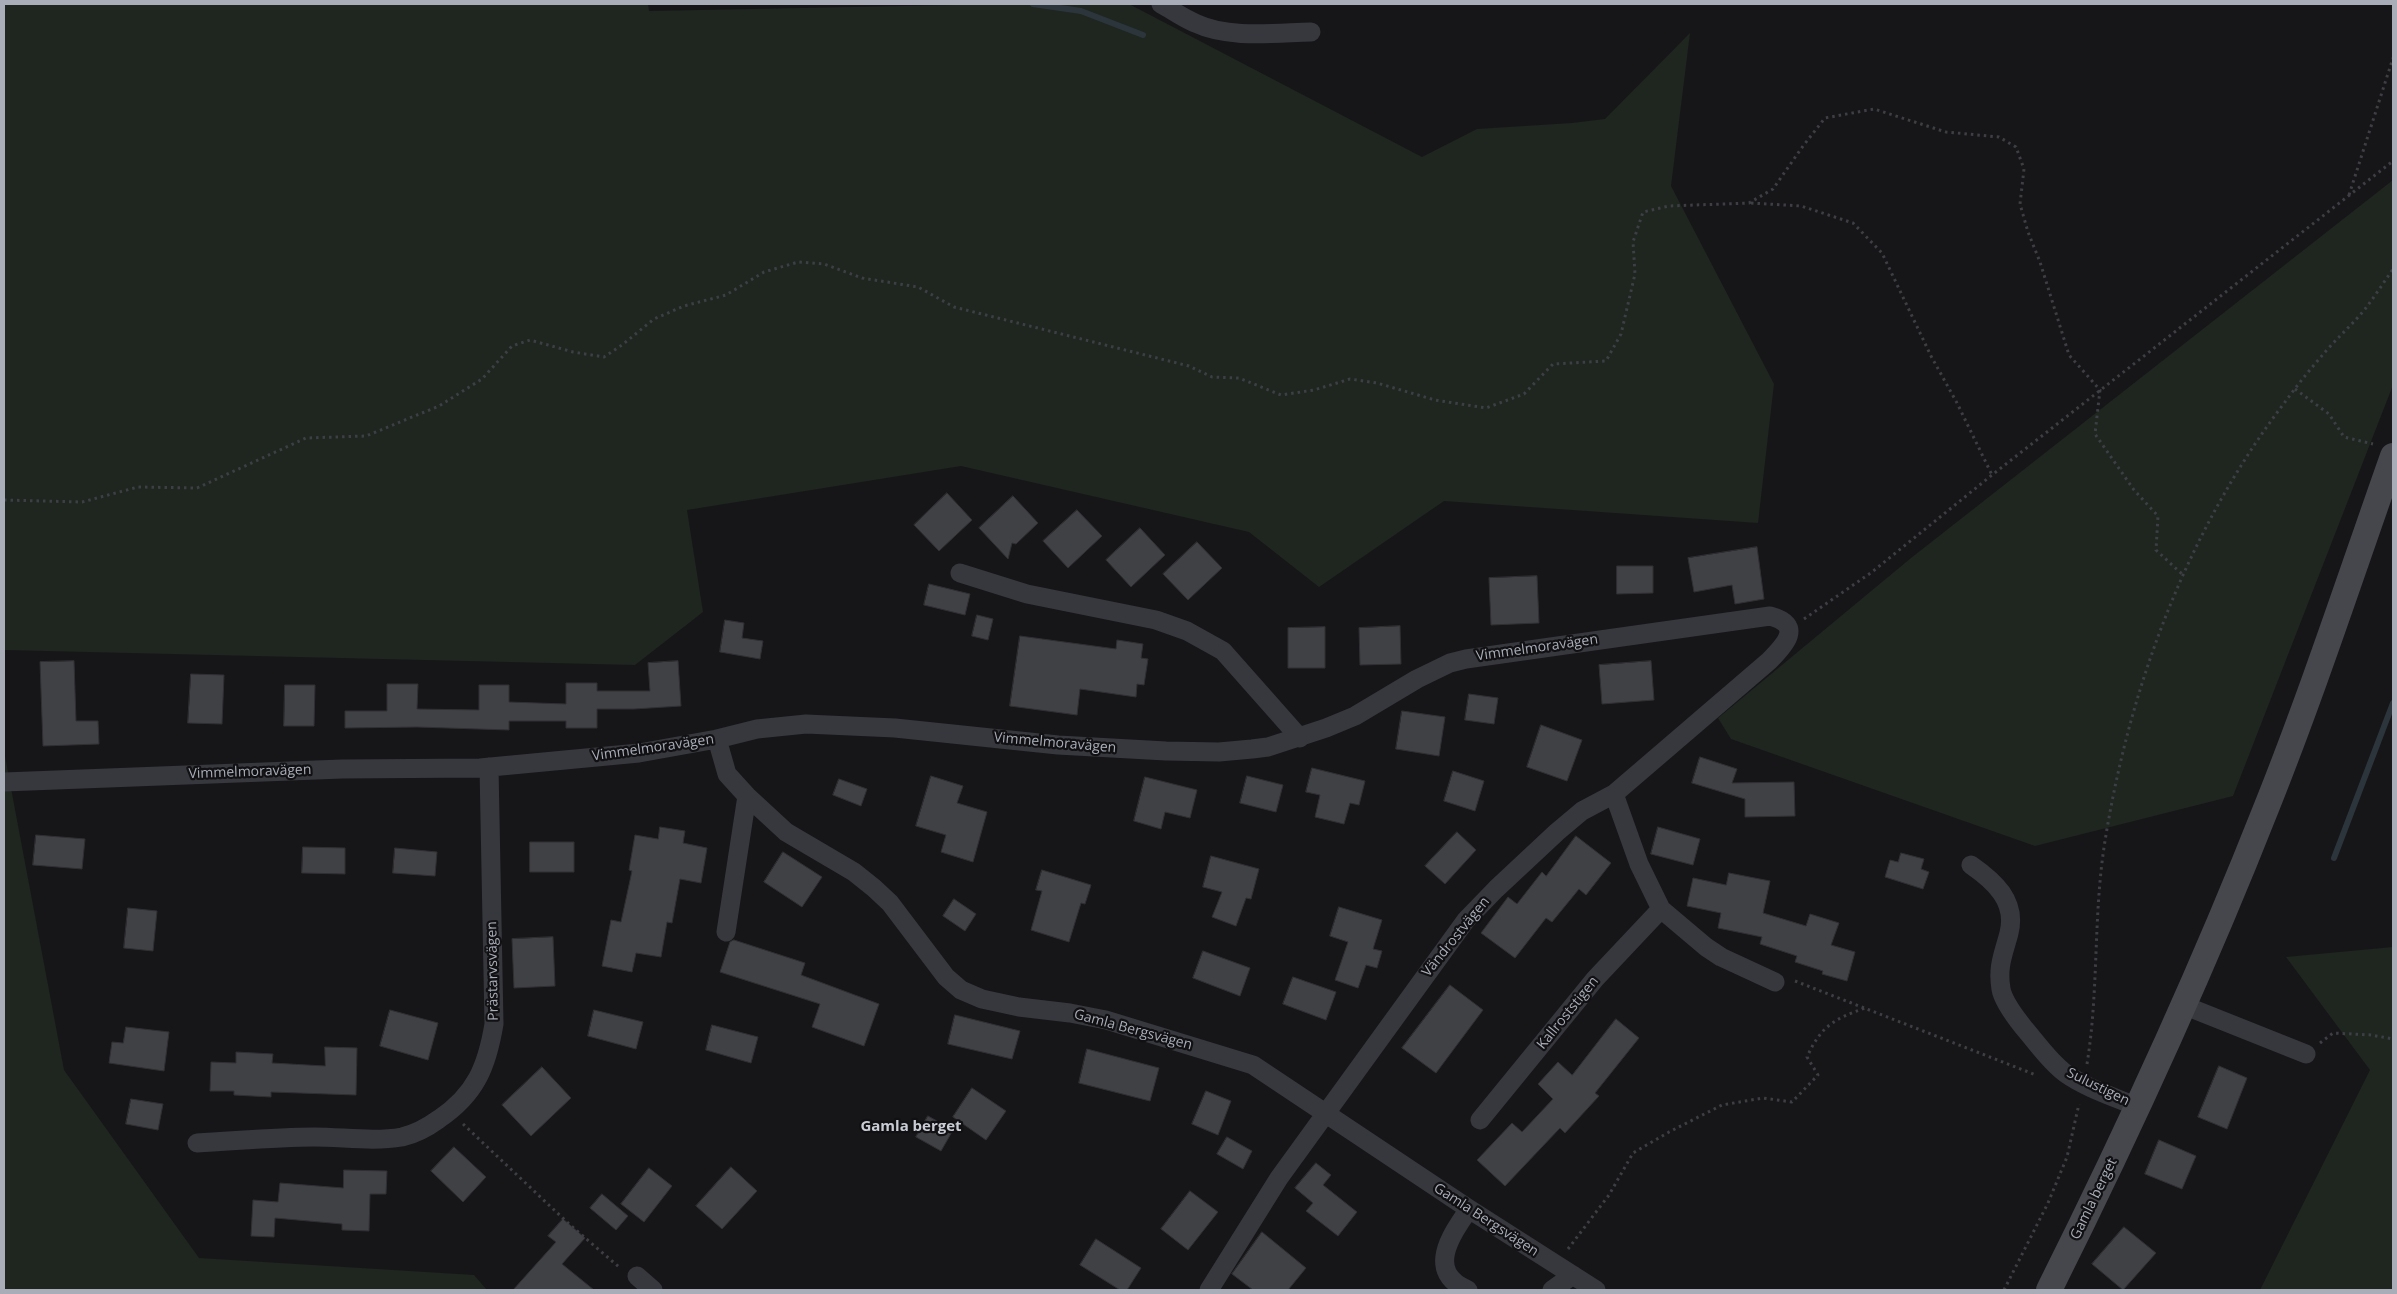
<!DOCTYPE html>
<html>
<head>
<meta charset="utf-8">
<style>
	body { margin:0 }
	#map { position:relative; width:2397px; height:1294px; overflow:hidden; background:#161618; font-family:"Open Sans",sans-serif }
	canvas { display:block }
	.frame { position:absolute; inset:0; border:5px solid #a8adb8; pointer-events:none }
</style>
</head>
<body>
<div id="map">
<canvas width="2397" height="1294"></canvas>
<div class="frame"></div>
</div>
<script>
const ctx = document.querySelector('canvas').getContext('2d');
ctx.lineJoin = 'round';
function fillPath(path, color) {
  ctx.fillStyle = color;
  ctx.fill(path, 'evenodd');
}
function stroke(path, color, width, dash) {
  ctx.strokeStyle = color;
  ctx.lineWidth = width;
  ctx.lineCap = dash ? 'butt' : 'round';
  ctx.setLineDash(dash || []);
  ctx.stroke(path);
}
function drawText(font, color, halo, rows, align = 'center') {
  ctx.font = font + ' "Open Sans",sans-serif';
  ctx.lineWidth = 4.5;
  ctx.setLineDash([]);
  ctx.textBaseline = 'middle';
  ctx.strokeStyle = halo;
  ctx.fillStyle = color;
  for (const [text, x, y, turn = 0] of rows) {
    ctx.save();
    ctx.translate(x, y);
    ctx.rotate((+turn || 0) * Math.PI / 180);
    ctx.textAlign = isNaN(turn) ? turn : align;
    if (halo) ctx.strokeText(text, 0, 0);
    ctx.fillText(text, 0, 0);
    ctx.restore();
  }
}
fillPath(new Path2D(`
	M4 4H648L649 11 1005 4H1129L1422 157 1477 129 1572 123 1605 119 1690 33 1671 186 1774 384 1758 523 1444 501 1319 587 1249 532 961 466 687 510 703 612 635 665 4 650Z
	M2393 180V385L2233 796 2035 846 1731 739 1718 718 1911 558Z
	M4 751 64 1070 199 1258 474 1275 487 1290H4Z
	M2393 947V1290H2260L2370 1070 2286 957Z`), '#1e261f');
stroke(new Path2D(`
	M1033 4 1081 11 1143 35
	M2334 858 2393 703`), '#2c353c', 6);
const building = new Path2D(`
	M947 493 972 520 939 551 914 525Z
	M1013 496 1038 523 1016 544 1012 543 1008 559 979 528Z
	M1077 510 1102 536 1068 568 1043 541Z
	M1140 528 1165 555 1131 587 1106 560Z
	M1197 542 1222 568 1188 600 1163 574Z
	M1757 547 1764 599 1735 604 1732 585 1694 592 1688 558Z
	M1617 566H1653V593L1617 594Z
	M1537 576 1539 623 1491 625 1489 578Z
	M929 584 970 594 965 615 924 605Z
	M977 615 993 619 988 640 972 636Z
	M725 620 744 623 742 638 763 641 760 659 720 652Z
	M1400 626 1401 664 1360 665 1359 628Z
	M1325 627V668H1288V628Z
	M1020 636 1116 649 1117 640 1143 644 1141 658 1148 659 1144 685 1137 684 1136 697 1080 689 1077 715 1010 706Z
	M74 661 76 721H98L99 744 43 746 40 662Z
	M678 661 681 706 634 709H597V728H566V721H509V730L417 727 345 728V711H387V684H418L417 709 479 710V685H509V702L566 704V683H597V691H650L648 663Z
	M1651 661 1654 700 1602 704 1599 665Z
	M191 674 224 675 222 724 188 723Z
	M285 685H315L314 726H284Z
	M1469 694 1498 698 1494 724 1465 720Z
	M1402 711 1445 717 1439 756 1396 749Z
	M1541 725 1582 740 1567 781 1527 767Z
	M1700 757 1737 769 1732 783 1794 782 1795 816 1745 817V799L1692 783Z
	M1312 768 1365 781 1359 805 1350 803 1344 824 1315 817 1320 795 1306 792Z
	M1453 771 1484 781 1475 811 1444 801Z
	M931 776 963 786 957 803 987 812 973 862 941 852 946 835 916 826Z
	M1247 776 1283 785 1276 812 1240 803Z
	M1145 777 1197 790 1190 818 1165 812 1161 829 1134 821Z
	M839 779 867 789 861 806 833 795Z
	M660 827 685 831 683 843 707 848 701 883 680 879 672 923 667 922 661 957 636 953 632 972 602 966 611 920 621 922 632 871 629 870 635 835 658 839Z
	M1658 827 1700 839 1693 865 1651 854Z
	M1457 832 1476 850 1445 884 1425 866Z
	M36 835 85 839 82 869 33 865Z
	M1576 836 1611 863 1586 895 1579 889 1552 922 1546 918 1515 958 1481 933 1508 897 1517 904 1542 872 1546 876Z
	M530 842H574V872H530Z
	M303 847 345 848V874L302 873Z
	M395 848 437 852 435 876 393 873Z
	M783 852 822 877 802 907 764 882Z
	M1901 853 1924 859 1921 869 1929 872 1923 889 1885 877 1890 860 1898 862Z
	M1211 856 1259 869 1251 899 1246 898 1236 926 1212 917 1222 892 1203 887Z
	M1042 870 1091 885 1085 904 1081 903 1069 942 1031 930 1042 891 1036 890Z
	M1729 873 1770 881 1763 913 1806 926 1810 914 1839 923 1831 945 1855 952 1847 981 1822 974 1823 971 1795 962 1797 956 1760 944 1762 937 1718 928 1721 913 1687 906 1693 878 1726 885Z
	M954 899 976 914 965 931 943 916Z
	M1339 907 1382 920 1373 949 1382 951 1377 968 1366 965 1358 988 1335 980 1348 942 1330 936Z
	M128 908 157 911 153 951 124 948Z
	M553 937 555 986 514 988 512 939Z
	M734 940 805 963 801 975 879 1004 864 1046 812 1027 820 1004 720 972 730 942Z
	M1203 951 1250 968 1240 996 1193 978Z
	M1293 977 1336 992 1326 1020 1283 1004Z
	M1450 985 1483 1010 1436 1073 1402 1048Z
	M390 1010 438 1023 428 1060 380 1046Z
	M594 1010 643 1022 636 1049 588 1036Z
	M955 1015 1020 1031 1012 1059 948 1044Z
	M1616 1019 1639 1038 1595 1093 1599 1096 1565 1133 1560 1128 1505 1186 1477 1160 1512 1123 1522 1132 1553 1099 1538 1084 1558 1062 1572 1075Z
	M712 1025 758 1037 751 1063 706 1050Z
	M126 1027 169 1032 164 1071 109 1063 112 1042 123 1043Z
	M325 1047 357 1048 356 1095 271 1092V1097L234 1095V1091H210L211 1062 236 1063V1052L273 1054 272 1063 325 1066Z
	M1087 1049 1159 1068 1150 1101 1079 1083Z
	M2219 1066 2247 1078 2227 1129 2198 1117Z
	M542 1067 571 1098 531 1136 502 1105Z
	M972 1088 1006 1111 986 1140 953 1117Z
	M1206 1091 1231 1101 1218 1135 1192 1124Z
	M131 1099 163 1104 158 1130 126 1124Z
	M928 1116 953 1130 941 1151 916 1137Z
	M1227 1137 1252 1151 1243 1169 1217 1154Z
	M2159 1140 2196 1156 2182 1189 2145 1174Z
	M454 1147 486 1177 463 1202 431 1171Z
	M1316 1163 1331 1175 1323 1185 1357 1212 1338 1236 1306 1211 1313 1203 1295 1188Z
	M731 1167 757 1191 722 1229 696 1206Z
	M649 1168 672 1186 644 1222 621 1204Z
	M344 1170 387 1171 386 1194H370L369 1231 342 1230V1224L275 1218 274 1237 251 1236 253 1200 278 1202 280 1183 343 1188Z
	M1190 1191 1218 1212 1188 1250 1161 1229Z
	M602 1194 628 1216 616 1230 590 1208Z
	M563 1219 585 1238 562 1264 594 1290H513L556 1242 548 1236Z
	M2124 1227 2156 1253 2123 1290 2092 1264Z
	M1262 1232 1306 1268 1288 1290H1253L1232 1274Z
	M1096 1239 1141 1268 1127 1290H1120L1080 1265Z`);
fillPath(building, '#404145');
stroke(building, '#303034', 1);
stroke(new Path2D(`
	M2349 195 2393 58
	M1751 203 1801 206 1853 223 1882 253 1931 356 1957 403 1992 475
	M2295 389 2329 414 2344 437 2373 444
	M4 500 82 502 138 487 197 488 306 438 366 436 439 406 482 379 512 346 530 340 573 352 604 357 622 345 654 319 684 306 726 295 764 272 798 262 824 264 862 278 918 287 954 307 1189 366 1212 377 1239 378 1281 395 1314 390 1350 379 1377 383 1435 400 1486 408 1524 394 1553 364 1606 361 1621 334 1635 274 1633 242 1643 212 1669 206 1749 203 1773 189 1803 146 1825 118 1874 109 1946 132 1999 137 2016 147 2024 169 2020 204 2028 232 2040 262 2069 355 2100 390 2095 434 2134 490 2158 516 2156 550 2183 575
	M1804 619 1872 572 1992 475 2393 161
	M1795 981 2036 1075
	M2320 1043 2333 1033 2371 1035 2393 1039
	M2087 1064C2099 990 2093 915 2105 841 2130 685 2188 529 2285 402 2298 384 2312 367 2326 351 2339 336 2353 324 2365 309 2375 296 2384 282 2393 269
	M463 1124 569 1224 619 1267
	M1568 1249 1609 1195 1633 1153 1669 1132 1722 1105 1763 1098 1792 1102 1818 1075 1807 1057C1821 1026 1834 1019 1865 1008
	M2004 1290 2048 1203 2067 1157 2079 1104`), '#3d3f44', 3, [2.5, 4]);
stroke(new Path2D(`
	M1161 4C1172 10 1183 18 1195 23 1229 39 1274 33 1311 32
	M960 573 1027 594 1156 620 1187 631 1223 651 1300 738
	M717 739 727 774 747 796 786 832 854 872 874 888 890 903 946 977 961 990 982 999 1019 1007 1070 1013 1106 1020 1253 1065 1469 1209 1596 1290
	M4 782 342 769 480 768 639 753 717 739 757 729 806 724 895 728 1058 745 1166 751 1219 752 1252 749 1268 747 1326 728 1355 716 1417 679 1450 663 1466 659 1770 616C1804 625 1785 645 1769 661L1614 794 1582 811 1557 832 1496 889 1466 920 1279 1178 1209 1290
	M1614 794 1639 864 1661 909 1706 947 1721 957 1775 982
	M1971 865C1994 881 2017 901 2009 933 2004 953 1997 966 2001 989 2003 1001 2016 1018 2024 1028 2037 1043 2049 1061 2065 1073 2086 1088 2114 1097 2138 1107
	M726 932 747 796
	M2183 1005 2306 1054
	M1480 1120 1595 979 1661 909
	M197 1143C236 1141 275 1137 314 1137 343 1137 373 1142 402 1137 415 1134 428 1127 439 1119 476 1094 487 1066 494 1024L489 767
	M637 1276 653 1290
	M1468 1290C1425 1272 1451 1235 1469 1209
	M1552 1290 1573 1275`), '#37383d', 19);
stroke(new Path2D(`
	M2049 1290C2128 1132 2202 971 2267 806 2313 691 2352 572 2393 456`), '#45474d', 26);
drawText('14px', '#a8adb8', '#111113', [
	["Vimmelmoravägen",1537,648,-8],
	["Vimmelmoravägen",1055,743,5],
	["Vimmelmoravägen",653,748,-8],
	["Vimmelmoravägen",250,772,-2],
	["Vändrostvägen",1456,937,-51],
	["Prästarvsvägen",493,971,-91],
	["Kallroststigen",1568,1013,-51],
	["Gamla Bergsvägen",1133,1030,15],
	["Sulustigen",2098,1087,26],
	["Gamla berget",2094,1199,-64],
	["Gamla Bergsvägen",1486,1220,33]
]);
drawText('bold 15px', '#c9ccd4', '#111113', [
	["Gamla berget",911,1127]
]);
</script>
</body>
</html>
